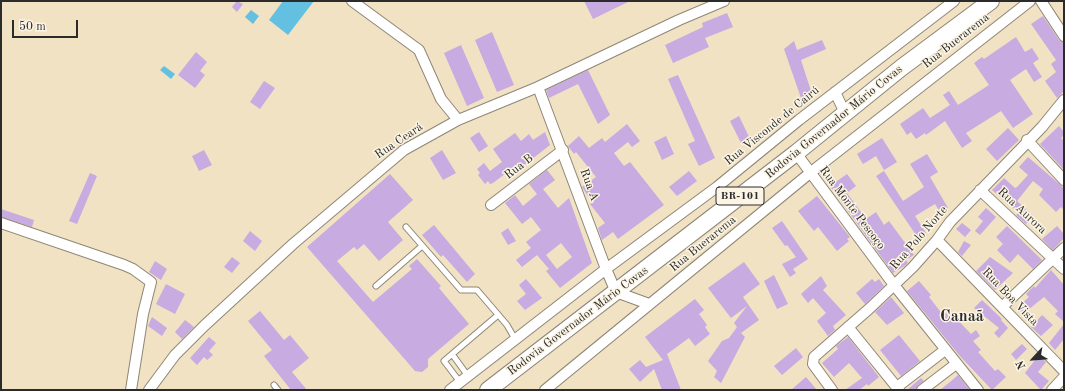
<!DOCTYPE html>
<html>
<head>
<meta charset="utf-8">
<style>
	body { margin:0 }
	#map { position:relative; width:1065px; height:391px; overflow:hidden; background:#f0e2c3; font-family:"Old Standard TT",serif }
	canvas { display:block }
	.frame { position:absolute; inset:0; border:2px solid #2b2b2b; pointer-events:none }
	.north { position:absolute; left:1013px; top:339px; width:40px; height:40px; -webkit-text-stroke:3px #fcf5e5; paint-order:stroke; rotate:244deg; font-size:11px; font-weight:700; line-height:16px; text-align:center; color:#2b2b2b }
	.north::after { content:''; display:block; margin:auto; width:14px; height:18px; background:#2b2b2b; clip-path:polygon(50% 0,100% 100%,50% 72%,0 100%) }
	.scale { position:absolute; left:12px; top:20px; width:66px; height:18px; box-sizing:border-box; border:2px solid #2b2b2b; border-top:0; padding-left:5px; font-size:12px; line-height:14px; white-space:nowrap; color:#2b2b2b; -webkit-text-stroke:3px #fcf5e5; paint-order:stroke }
</style>
</head>
<body>
<div id="map">
<canvas width="1065" height="391"></canvas>
<div class="frame"></div>
<div class="north">N</div>
<div class="scale">50 m</div>
</div>
<script>
const ctx = document.querySelector('canvas').getContext('2d');
ctx.lineJoin = 'round';
function fillPath(path, color) {
  ctx.fillStyle = color;
  ctx.fill(path, 'evenodd');
}
function stroke(path, color, width, dash) {
  ctx.strokeStyle = color;
  ctx.lineWidth = width;
  ctx.lineCap = dash ? 'butt' : 'round';
  ctx.setLineDash(dash || []);
  ctx.stroke(path);
}
function drawText(font, color, halo, rows, align = 'center') {
  ctx.font = font + ' "Old Standard TT",serif';
  ctx.lineWidth = 3;
  ctx.setLineDash([]);
  ctx.textBaseline = 'middle';
  ctx.strokeStyle = halo;
  ctx.fillStyle = color;
  for (const [text, x, y, turn = 0] of rows) {
    ctx.save();
    ctx.translate(x, y);
    ctx.rotate((+turn || 0) * Math.PI / 180);
    ctx.textAlign = isNaN(turn) ? turn : align;
    if (halo) ctx.strokeText(text, 0, 0);
    ctx.fillText(text, 0, 0);
    ctx.restore();
  }
}
fillPath(new Path2D(`
	M283 1H314L288 35 269 20Z
	M251 10 259 16 253 24 245 17Z
	M164 66 175 74 171 79 160 70Z`), '#63c0e1');
fillPath(new Path2D(`
	M237 1 243 4 237 12 232 7Z
	M584 1H630L593 19Z
	M727 13 733 27 705 38 709 47 673 63 665 45 703 27 702 23Z
	M1043 16 1059 40 1064 42V91L1057 98 1045 81 1056 72 1051 64 1056 60 1031 24Z
	M492 32 514 85 497 92 475 40Z
	M1016 37 1025 52 1032 48 1039 59 1033 63 1042 77 1034 82 1026 69 1010 80 1033 114 1013 128 1001 111 966 133 972 141 962 148 945 121 926 135 925 133 916 139 911 132 907 135 900 124 923 108 930 118 950 105 943 95 949 91 958 105 989 85 974 63 982 57 984 59Z
	M822 40 826 49 801 60 811 91 801 98 784 49 794 41 797 50Z
	M461 45 484 98 467 106 444 53Z
	M196 52 207 62 200 71 205 75 195 88 178 75Z
	M588 70 610 115 598 124 578 84 549 98 546 90Z
	M678 75 715 158 699 166 688 144 695 141 668 79Z
	M264 81 275 88 260 109 250 102Z
	M739 116 751 141 742 145 730 121Z
	M627 124 640 141 632 147 628 142 614 153 624 166 630 162 664 205 618 239 613 232 602 240 598 228 605 223 590 204 592 202 582 187 596 177 576 152 574 154 568 146 579 136 589 148 602 138 605 142Z
	M1059 126 1064 132V135L1061 138 1064 141V170L1040 144Z
	M1008 128 1019 140 997 161 986 149Z
	M479 132 488 146 479 152 470 138Z
	M545 132 550 145 513 174 510 170 493 183 490 184 488 181 485 184 478 175 480 173 477 169 484 163 490 171 502 162 493 149 515 133 521 141 529 134 533 140Z
	M666 136 674 154 662 160 654 142Z
	M882 138 897 162 884 170 876 156 863 164 857 154Z
	M204 150 212 165 199 171 192 156Z
	M442 150 456 173 443 180 430 158Z
	M927 154 938 172 930 177 948 208 940 212 935 204 915 216 926 233 918 238 876 176 884 171 903 201 924 187 910 164Z
	M1028 157 1064 188V210L1061 207 1056 212 1039 195 1043 189 1033 181 1017 201 1033 216 1026 224 1016 215 1019 213 992 190 1004 178 1015 188 1017 187 1028 175 1019 167Z
	M547 170 555 180 543 189 558 208 569 198 592 263 560 288 546 271 549 269 537 255 522 267 516 260 531 248 526 242 541 230 531 217 522 224 505 203 515 195 523 206 537 194 529 184ZM561 243 572 257 557 269 546 255Z
	M689 171 697 181 677 196 669 187Z
	M90 173 97 176 77 224 69 221Z
	M390 174 413 200 388 222 403 240 379 261 364 244 357 250 354 247 337 261 373 302 412 269 409 266 417 259 441 286 439 288 469 324 428 359V367L422 372 415 371 307 247Z
	M847 174 856 186 847 193 866 219 876 212 884 225 889 221 914 255 906 260 908 263 906 265 893 273 830 186Z
	M817 196 850 237 847 239 849 241 837 251 818 227 814 231 798 211Z
	M986 208 996 217 980 235 975 231 983 221 978 217Z
	M1 209 34 220 32 227 1 217Z
	M782 221 808 259 793 269 796 273 790 277 782 264 796 257 787 245 785 246 772 228Z
	M962 223 971 230 965 237 956 229Z
	M434 225 475 274 467 282 443 255 441 257 422 235Z
	M1007 226 1042 260 1033 269 1018 254 1010 263 997 250 1003 244 996 237Z
	M1057 226 1064 234V238L1053 250 1042 239Z
	M508 228 516 241 508 245 501 233Z
	M250 231 262 241 255 251 243 241Z
	M964 241 971 245 962 256 958 252Z
	M232 257 240 263 232 273 224 267Z
	M990 257 1013 273 995 290 976 271Z
	M155 261 167 269 161 280 149 272Z
	M744 262 760 284 743 297 759 320 741 333 745 337 721 383 714 377 717 371 708 361 722 341 729 338 737 327 734 323 747 306 731 318 708 288Z
	M1051 270 1064 285V322L1055 314 1058 311 1044 297 1023 314 1017 308 1029 297 1026 294 1034 286 1035 288Z
	M774 275 788 304 777 309 764 281Z
	M821 276 827 286 823 290 846 315 833 326 835 330 828 336 817 321 826 313 813 298 808 303 801 294Z
	M526 279 542 298 525 310 517 301 526 294 519 285Z
	M872 279 875 282 879 279 884 286 865 304 856 293Z
	M919 281 931 295 929 297 943 315 946 313 948 315 951 313 971 334 976 330 980 336 973 341 981 350 978 352 995 371 998 369 1006 377 992 390 959 355 907 291Z
	M166 284 185 294 175 314 156 304Z
	M891 297 904 313 887 325 875 312Z
	M695 299 704 310 699 314 707 325 705 327 710 334 695 346 689 338 667 354 681 390H662L654 369 640 382 629 369 640 360 646 367 663 360 645 337Z
	M982 300 1002 319 1001 320 1008 328 999 338 994 333 999 328 974 308Z
	M260 311 284 340 290 335 309 358 292 372 307 390H291L264 356 272 350 248 321Z
	M1042 315 1053 325 1041 336 1031 327Z
	M152 317 167 328 162 336 148 326Z
	M185 320 194 327 182 339 175 332Z
	M1064 324V339L1055 350 1049 343Z
	M899 335 920 361 901 376 880 350Z
	M209 337 216 343 209 351 213 355 207 360 204 357 197 365 190 358Z
	M848 337 879 377 868 386 867 384 859 390H845L862 378 849 363 834 377 822 363 838 349 836 346Z
	M1022 344 1027 349 1016 360 1011 354Z
	M796 348 803 357 782 375 774 366Z
	M1039 355 1046 362 1038 372 1049 381 1041 390 1025 373Z
	M958 375 970 390H940L950 382Z
	M806 377 817 390H791Z
	M921 378 924 381 918 385 916 390H907Z`), '#c7abe1');
const service = new Path2D(`
	M406 227 461 290H477L507 325 515 339
	M376 286 422 246
	M452 354 468 376
	M460 382 444 361 498 315
	M274 385 278 390`);
const minor = new Path2D(`
	M352 1 419 50 441 99 458 120
	M1041 1 1064 36
	M538 87 606 269 616 292 649 304
	M835 92 845 113
	M1027 140 1064 180
	M796 153 894 285 978 390
	M980 190 1064 269
	M491 205 563 150
	M1 223 124 265 133 269 151 282 143 314 131 390
	M937 240 1064 371
	M1002 307 1064 248
	M848 327 899 390
	M897 387 945 350
	M149 390 175 355 204 326 293 244 404 150 458 120 538 87 679 20 724 1
	M450 390 606 269 717 187 799 120 954 1
	M545 390 810 173 1030 1
	M832 390 813 364 814 357 870 308 913 267 937 240 950 222 1042 127 1064 100
	M922 390 956 364
	M1052 390 1064 377`);
const trunk = new Path2D(`
	M488 390 796 153 901 68 991 1`);
stroke(service, '#8e8677', 7);
stroke(minor, '#8e8677', 12);
stroke(trunk, '#8e8677', 18);
stroke(service, '#fff', 5);
stroke(minor, '#fff', 10);
stroke(trunk, '#fff', 16);
for (const [x, y, w] of [
	[740,196,48]
]) {
  const box = new Path2D();
  box.roundRect(x - w / 2, y - 9, w, 18, 3);
  ctx.fillStyle = '#fcf5e5';
  ctx.fill(box);
  stroke(box, '#2b2b2b', 1);
}
drawText('bold 11px', '#2b2b2b', null, [
	["BR-101",740,196]
]);
drawText('12px', '#2b2b2b', '#fcf5e5', [
	["Rua Buerarema",956,41,-38],
	["Rodovia Governador Mário Covas",834,122,-39],
	["Rua Visconde de Cairú",772,126,-39],
	["Rua Ceará",399,141,-34],
	["Rua B",519,167,-38],
	["Rua A",589,185,70],
	["Rua Monte Pescoço",852,208,53],
	["Rua Aurora",1022,211,43],
	["Rua Polo Norte",919,238,-49],
	["Rua Buerarema",703,244,-39],
	["Rua Boa Vista",1010,297,46],
	["Rodovia Governador Mário Covas",578,321,-37]
]);
drawText('bold 16px', '#2b2b2b', '#fcf5e5', [
	["Canaã",962,317]
]);
</script>
</body>
</html>
